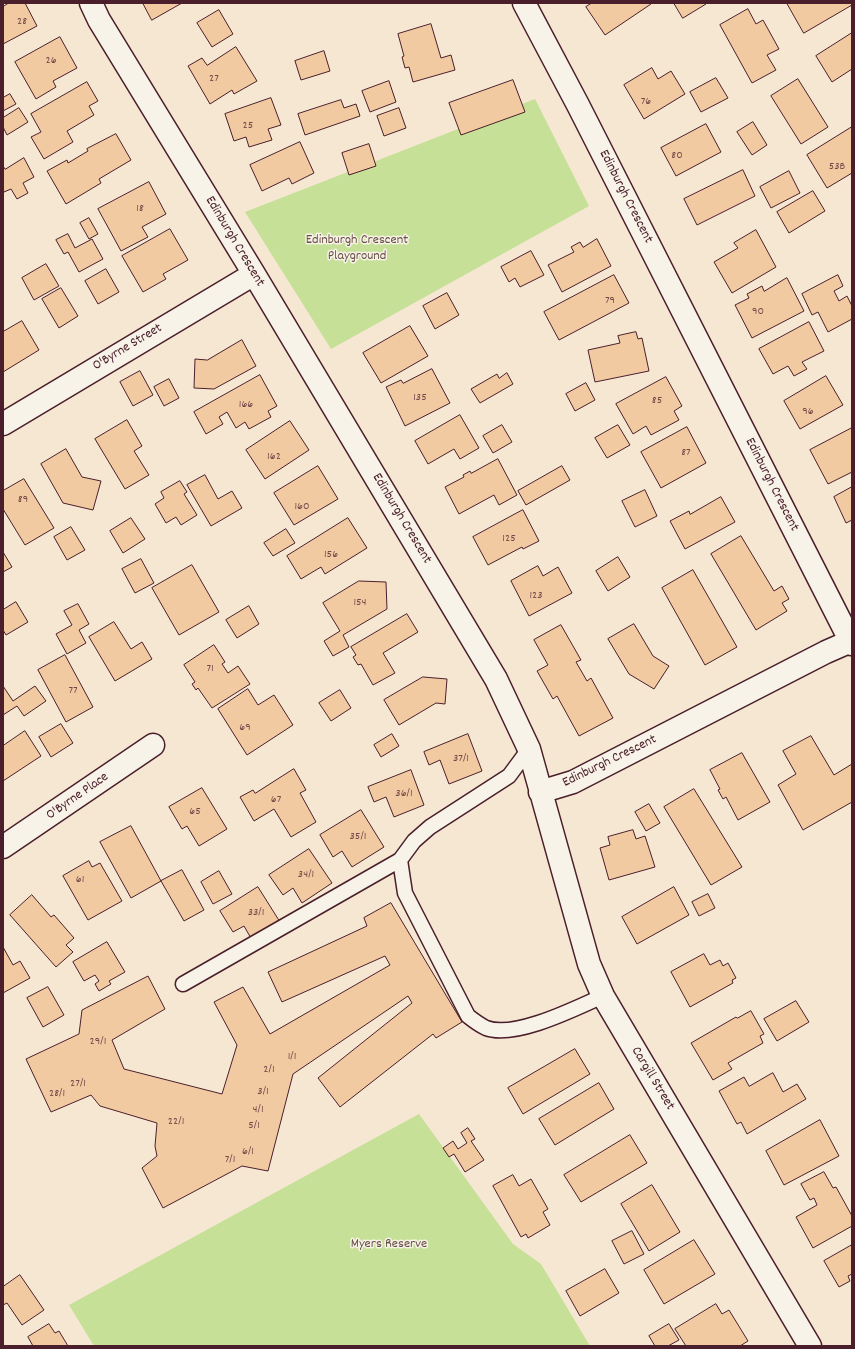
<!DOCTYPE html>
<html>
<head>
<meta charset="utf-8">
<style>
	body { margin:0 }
	#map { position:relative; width:855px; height:1349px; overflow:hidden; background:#f6e7d3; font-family:Dekko,sans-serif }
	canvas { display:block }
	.frame { position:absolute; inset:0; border:4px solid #4a1f2b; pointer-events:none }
</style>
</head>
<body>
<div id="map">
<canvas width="855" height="1349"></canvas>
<div class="frame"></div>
</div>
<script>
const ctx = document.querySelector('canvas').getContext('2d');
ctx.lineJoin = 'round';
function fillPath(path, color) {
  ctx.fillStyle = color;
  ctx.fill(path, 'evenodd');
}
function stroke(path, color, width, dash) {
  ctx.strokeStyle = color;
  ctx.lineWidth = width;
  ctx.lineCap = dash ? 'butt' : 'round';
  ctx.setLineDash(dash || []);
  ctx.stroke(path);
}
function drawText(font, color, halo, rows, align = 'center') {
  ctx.font = font + ' Dekko,sans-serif';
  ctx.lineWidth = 3;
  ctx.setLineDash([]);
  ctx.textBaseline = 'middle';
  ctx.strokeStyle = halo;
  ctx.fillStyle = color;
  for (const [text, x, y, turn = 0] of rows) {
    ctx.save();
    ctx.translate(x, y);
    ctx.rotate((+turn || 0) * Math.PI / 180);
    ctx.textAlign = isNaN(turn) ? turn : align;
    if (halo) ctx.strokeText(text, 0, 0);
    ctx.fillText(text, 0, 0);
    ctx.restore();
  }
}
fillPath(new Path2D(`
	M535 99 589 206 331 349 245 212Z
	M419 1114 513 1244 541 1264 590 1346H94L69 1305Z`), '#c6e097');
const building = new Path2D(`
	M9 3H25L37 26 3 44V7Z
	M143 3H182L152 20Z
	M592 3H650L651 4 605 35 586 7Z
	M674 3H705L706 4 683 18Z
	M787 3H852V5L804 33Z
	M748 9 756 24 763 20 779 49 767 55 776 70 752 83 720 25Z
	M219 10 233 34 212 47 197 23Z
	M431 24 441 58 451 55 455 70 413 82 409 67 405 68 402 57 404 56 398 34Z
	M852 33V69L832 82 816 56Z
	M60 37 77 68 53 81 56 87 36 99 15 62Z
	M236 47 257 81 234 94 232 90 210 104 188 66 202 58 207 65Z
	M324 51 330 71 301 80 295 61Z
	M652 68 658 79 671 71 685 94 644 119 624 85Z
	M716 78 728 98 701 112 690 92Z
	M798 79 828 127 801 144 771 96Z
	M513 80 525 112 461 135 449 103Z
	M389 81 396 102 370 112 362 91Z
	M87 82 98 101 89 106 94 115 67 131 73 142 44 159 31 137 41 132 31 114Z
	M10 94 16 104 3 111V98Z
	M271 98 281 125 268 129 272 140 249 147 246 137 234 141 225 114Z
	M341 100 344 108 356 104 360 116 305 135 298 114Z
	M19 108 28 122 7 135 3 127V118Z
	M399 108 406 128 384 136 377 116Z
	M753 122 767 145 752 155 737 132Z
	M706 124 721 152 676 176 661 148Z
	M852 127V173L827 188 807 155Z
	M116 134 131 160 99 179 101 183 66 204 47 171 67 160 68 163 88 151 87 149Z
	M300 142 314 173 292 184 289 178 262 191 250 165Z
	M369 144 376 166 349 175 342 153Z
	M24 158 34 177 23 183 28 193 17 199 11 189 4 192 3 190V166L5 169Z
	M743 170 755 196 697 225 684 199Z
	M789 171 800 193 771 208 760 187Z
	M149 182 166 214 142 227 148 237 121 251 98 209Z
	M813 191 825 211 789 233 777 212Z
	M89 218 98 234 89 239 80 223Z
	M170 229 188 260 163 274 166 279 143 292 122 256Z
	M756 230 776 267 732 293 714 262 738 248 734 243Z
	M68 234 75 248 92 239 103 259 79 272 68 252 64 254 56 240Z
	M597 239 611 266 562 292 548 265 574 252 571 247 580 242 583 247Z
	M531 251 544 275 520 287 515 278 509 282 501 267Z
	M46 264 59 286 34 300 22 278Z
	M106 269 119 292 98 304 85 281Z
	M614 275 629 303 559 340 544 312Z
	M838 275 843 286 834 291 839 301 847 296 852 306V319L828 332 818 312 812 315 802 294Z
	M787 278 804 311 752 338 735 305 749 298 747 294 762 286 764 291Z
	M61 288 78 316 59 328 42 299Z
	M447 293 459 315 435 329 423 306Z
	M22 321 39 350 3 372V332Z
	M809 322 824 351 802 362 807 369 794 376 788 366 773 374 759 349Z
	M410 326 428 356 381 383 363 353Z
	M636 332 638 339 642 338 649 371 595 382 588 350 620 343 618 336Z
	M242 340 256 366 214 389 194 388 195 359 207 360Z
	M432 369 450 403 405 426 386 387 401 380 403 383Z
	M140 371 153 395 133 406 120 382Z
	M507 373 513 384 480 403 471 389 497 374 499 378Z
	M260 375 277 406 268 411 271 417 249 429 245 422 236 428 227 412 219 417 223 424 206 434 194 412Z
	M826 376 843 405 800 429 784 401Z
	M666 377 682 406 674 411 679 420 651 435 646 426 633 434 616 404Z
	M169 379 179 398 164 406 154 387Z
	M586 383 595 400 575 411 566 394Z
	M460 415 479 448 460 459 454 449 428 464 415 441Z
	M127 420 142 446 134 451 149 475 125 489 95 439Z
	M290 421 309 450 265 479 246 450Z
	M502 425 512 442 493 453 483 436Z
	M618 425 630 445 607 458 595 438Z
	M687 427 706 463 661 488 641 452Z
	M852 428V472L828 484 810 450Z
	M66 449 82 477 101 481 93 510 63 503 41 464Z
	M498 459 517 495 499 505 494 495 459 514 445 487 464 477 463 475 470 471 471 473Z
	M318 466 338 499 294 525 274 493Z
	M562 466 570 480 526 505 518 491Z
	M205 475 218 499 232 491 242 508 211 526 187 485Z
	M24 479 54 528 25 545 3 509V491Z
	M180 481 187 492 184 494 197 515 181 525 176 517 166 523 155 504 164 498 161 492Z
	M852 487V520L846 523 834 497Z
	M645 490 657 516 635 527 622 501Z
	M721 497 735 522 685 549 670 521 689 511 690 514Z
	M523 510 539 541 523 549 522 547 488 565 473 537Z
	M131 518 145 539 123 553 110 531Z
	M348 518 367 548 325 574 321 567 301 579 287 556Z
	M71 527 85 550 67 560 54 537Z
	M286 529 295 543 273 556 264 543Z
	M741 536 774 591 782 586 789 599 782 603 787 611 756 630 711 554Z
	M3 552 12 567 3 572Z
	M618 557 630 577 608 591 596 571Z
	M141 559 154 583 135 593 122 569Z
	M192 565 219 612 179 635 152 588Z
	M538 566 543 576 558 567 572 593 529 616 511 581Z
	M693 570 737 647 705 665 662 588Z
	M359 581 386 582 387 609 343 635 349 647 333 656 324 641 340 631 323 603Z
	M16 602 28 622 6 635 3 630V610Z
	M78 604 89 624 79 630 86 643 67 654 56 634 72 625 64 611Z
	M249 606 259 624 237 638 226 620Z
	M407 614 418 632 383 653 395 673 373 685 361 664 358 665 353 657 356 655 351 647Z
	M114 622 131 649 142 642 152 659 115 681 89 637Z
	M634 624 653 656 669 666 654 689 629 674 608 639Z
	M561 625 581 660 576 662 587 681 591 678 613 718 579 736 557 696 553 699 537 671 548 665 534 640Z
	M214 645 225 662 222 664 228 673 238 666 250 684 212 708 198 688 196 690 192 684 195 682 184 665Z
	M65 655 93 707 66 722 38 670Z
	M423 677 447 679 445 704 436 703 399 725 384 700Z
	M3 686 13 701 35 686 46 701 24 716 17 706 3 715Z
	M248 689 258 705 274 695 293 725 247 755 218 709Z
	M340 690 351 708 331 721 319 703Z
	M61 724 73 743 51 757 39 737Z
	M25 731 41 756 3 781V746Z
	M392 734 399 746 381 757 374 745Z
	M468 734 482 771 449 784 440 760 429 765 424 752Z
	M811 736 834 775 852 764V802L803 830 778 785 796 774 783 751Z
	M742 753 770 802 738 820 726 797 723 799 718 790 720 789 710 770Z
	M294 769 306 790 300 793 316 822 291 837 274 809 254 821 240 797 253 790 255 793Z
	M411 770 424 805 394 817 386 797 374 802 368 787Z
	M202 788 227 829 199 846 187 826 182 829 169 807Z
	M694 789 742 867 711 885 664 807Z
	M649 804 660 823 646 831 635 812Z
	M361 810 384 847 352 867 342 851 333 857 320 835Z
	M131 826 161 881 131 898 100 842Z
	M633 830 636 839 645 836 655 867 609 880 600 848 610 845 608 837Z
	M309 849 332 883 302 903 293 888 283 895 269 875Z
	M89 861 92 867 100 863 122 901 88 920 63 876Z
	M182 870 204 910 184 921 161 881Z
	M219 871 232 894 213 904 201 882Z
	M258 887 280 922 252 940 244 926 233 932 220 911Z
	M674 887 689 915 637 944 622 917Z
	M708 894 715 908 699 916 692 902Z
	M32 895 51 917 54 915 74 938 66 945 73 952 56 967 10 915Z
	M391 903 462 1022 436 1038 433 1034 340 1107 318 1078 412 1003 408 996 293 1074 268 1171 242 1166 163 1208 142 1168 157 1156 155 1146 157 1123 100 1106 91 1095 51 1112 26 1059 79 1034 82 1010 148 976 165 1009 112 1040 124 1069 222 1094 237 1045 214 1002 243 987 270 1034 390 965 385 956 282 1002 268 972 367 926 364 918Z
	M107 942 125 972 109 981 111 984 99 991 95 984 99 981 95 975 84 981 73 962Z
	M3 947 13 965 20 961 30 978 3 993Z
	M704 954 710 965 720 960 723 966 728 963 736 978 732 980 733 983 690 1007 671 972Z
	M48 987 64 1015 43 1027 27 998Z
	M796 1001 809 1022 777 1041 764 1019Z
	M751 1011 764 1034 760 1036 763 1043 728 1063 732 1069 713 1080 691 1043 736 1017 737 1018Z
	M575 1049 590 1074 523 1114 508 1088Z
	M773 1073 783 1092 797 1084 806 1099 747 1134 741 1122 737 1124 719 1091 744 1077 749 1086Z
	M599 1083 614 1109 555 1145 539 1119Z
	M820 1120 839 1156 784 1185 766 1151Z
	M468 1128 475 1139 471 1141 484 1160 465 1172 454 1154 449 1157 443 1148 453 1141 458 1149 467 1143 461 1133Z
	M630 1135 647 1163 581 1202 564 1175Z
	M824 1172 833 1188 836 1187 852 1216V1226L813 1248 796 1217 817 1205 814 1198 810 1200 801 1184Z
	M513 1175 519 1186 531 1179 548 1209 543 1212 550 1225 528 1238 526 1234 521 1237 493 1186Z
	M652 1185 680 1232 649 1251 621 1204Z
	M632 1231 644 1254 624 1264 612 1241Z
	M694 1240 715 1274 664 1304 644 1270Z
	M852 1245V1274L848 1276 850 1281 839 1287 824 1261Z
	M605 1269 619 1293 580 1316 566 1291Z
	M20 1275 44 1310 22 1325 7 1303 3 1305V1287Z
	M716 1304 722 1314 729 1310 748 1341 740 1346H686L675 1329Z
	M49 1324 55 1333 59 1331 68 1346H33L28 1337Z
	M669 1324 679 1340 668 1346H655L649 1336Z`);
fillPath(building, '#f2caa2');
stroke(building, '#4a1f2b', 1);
const service = new Path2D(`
	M529 749 509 776 430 827 414 841 400 860 405 893 468 1016C473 1020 480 1025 486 1028 515 1039 576 1008 603 996
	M183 984 400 860`);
const minor = new Path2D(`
	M91 3 99 20 254 274 496 679 529 749 589 964 603 996 810 1346
	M524 3 578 105 852 644
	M3 424 254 274
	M540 792 573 782 826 652 851 641
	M3 847 153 745`);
stroke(service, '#4a1f2b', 17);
stroke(minor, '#4a1f2b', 25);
stroke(service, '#f7f3e8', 14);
stroke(minor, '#f7f3e8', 22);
drawText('12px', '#744a49', null, [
	["28",22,22],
	["26",51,61],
	["27",214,79],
	["76",646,102],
	["25",248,126],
	["80",677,156],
	["53B",837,167],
	["18",140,209],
	["79",610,301],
	["90",758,312],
	["135",420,398],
	["85",657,401],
	["166",246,405],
	["96",808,412],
	["87",686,453],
	["162",274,457],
	["89",23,500],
	["160",302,507],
	["125",509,539],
	["156",331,555],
	["123",536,596],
	["154",360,603],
	["71",210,669],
	["77",73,691],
	["69",245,728],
	["37/1",461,759],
	["36/1",404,794],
	["67",276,800],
	["65",195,812],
	["35/1",358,837],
	["34/1",306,875],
	["61",80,880],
	["33/1",256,913],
	["29/1",98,1042],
	["1/1",292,1057],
	["2/1",269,1070],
	["27/1",78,1084],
	["3/1",263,1092],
	["28/1",57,1094],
	["4/1",258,1110],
	["22/1",176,1122],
	["5/1",254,1126],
	["6/1",248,1152],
	["7/1",230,1160]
]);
drawText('14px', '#4a1f2b', '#f7f3e8', [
	["Edinburgh Crescent",625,197,63],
	["Edinburgh Crescent",234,242,59],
	["O'Byrne Street",128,348,-31],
	["Edinburgh Crescent",771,485,63],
	["Edinburgh Crescent",401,519,59],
	["Edinburgh Crescent",610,762,-26],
	["O'Byrne Place",78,797,-35],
	["Cargill Street",652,1079,59]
]);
drawText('14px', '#694f46', '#f7f3e8', [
	["Edinburgh Crescent",357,241],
	["Playground",357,257],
	["Myers Reserve",389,1245]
]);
</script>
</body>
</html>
